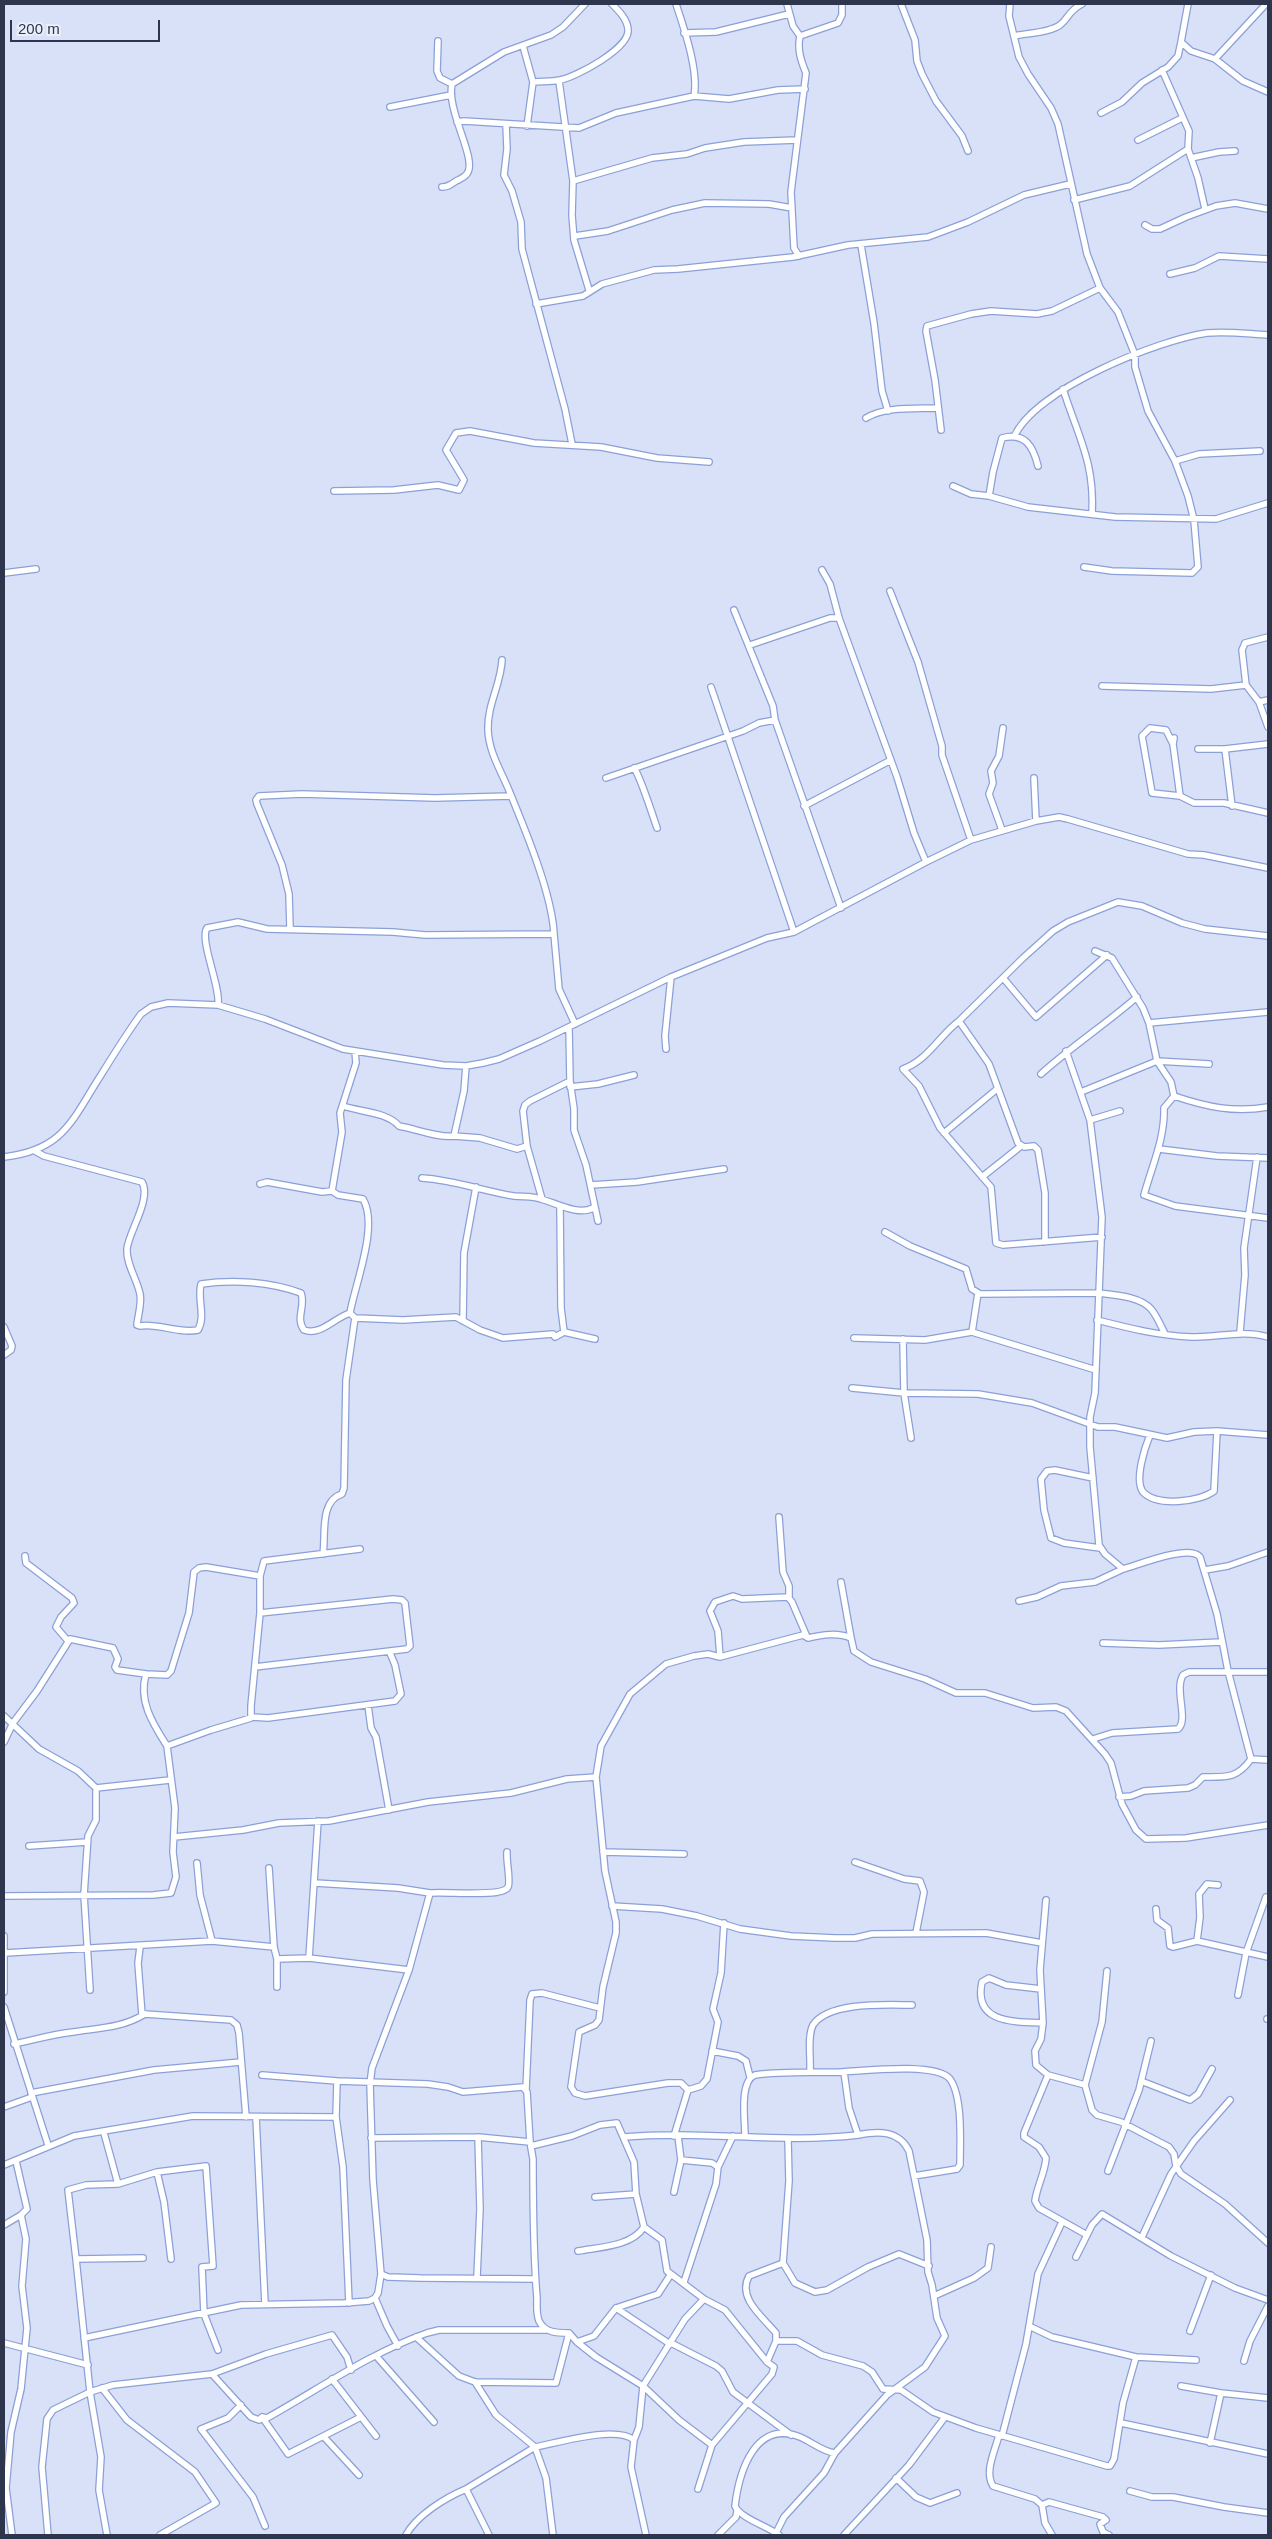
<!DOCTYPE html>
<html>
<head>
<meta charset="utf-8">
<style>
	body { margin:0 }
	#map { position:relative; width:1272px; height:2539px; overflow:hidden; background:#d8e1f8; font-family:Helvetica,sans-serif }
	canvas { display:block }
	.frame { position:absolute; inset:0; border:5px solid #2e364d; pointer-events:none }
	.scale { position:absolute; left:10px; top:20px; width:150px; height:22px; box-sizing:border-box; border:2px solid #2e364d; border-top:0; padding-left:6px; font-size:15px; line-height:18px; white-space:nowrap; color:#2e364d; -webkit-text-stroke:4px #eaeffa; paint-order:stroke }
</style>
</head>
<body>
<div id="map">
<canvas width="1272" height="2539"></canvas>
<div class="frame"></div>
<div class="scale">200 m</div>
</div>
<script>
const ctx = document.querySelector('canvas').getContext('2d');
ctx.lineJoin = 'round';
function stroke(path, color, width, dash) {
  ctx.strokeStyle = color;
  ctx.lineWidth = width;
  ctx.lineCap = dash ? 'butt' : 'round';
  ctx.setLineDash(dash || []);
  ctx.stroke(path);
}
const minor = new Path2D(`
	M676 4C684 28 699 71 694 96
	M787 4 793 26 800 36
	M901 4 915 40 917 61 922 74 936 101 962 136 968 151
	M1010 4 1009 16 1019 57 1028 74 1051 108 1058 124 1087 254 1100 288 1118 312 1135 355V367L1148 411 1175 461 1188 496 1194 520 1198 567 1192 573 1112 571 1084 567
	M1188 4 1181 42 1191 51 1215 59 1243 81 1268 92
	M684 33 716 32 789 14
	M1014 36C1027 33 1049 33 1060 25 1069 18 1068 11 1082 4
	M438 41 437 71 440 78 452 84C446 109 476 157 468 172 466 177 460 179 456 181 450 185 448 187 442 187
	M523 46 533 82 527 126
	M1215 59 1266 4
	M1162 70 1189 131 1188 149 1198 178 1205 209
	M559 81 573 181 572 215 574 240 589 290
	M533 82C541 81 551 82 560 80 576 77 631 48 628 29 627 19 619 11 612 4
	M452 84 504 52 551 35 563 27 585 4
	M390 107 451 95
	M1101 113 1122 102 1142 83 1168 67 1178 56 1181 42
	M457 122 464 121 579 128 616 113 694 96 729 99 778 90 805 89
	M506 124 507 149 504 175 512 191 521 222 522 249 565 409 572 444
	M1138 140 1182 118
	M1191 158 1219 152 1235 151
	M573 181 652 158 687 154 705 148 744 142 797 140
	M1074 200 1130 186 1188 149
	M1145 225 1152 229H1160L1186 217 1216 206 1235 203 1268 209
	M575 236 608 231 672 210 705 203 769 204 792 208
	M861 245 874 323 882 391 888 411
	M799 256 794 248 791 192 806 73C801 61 797 49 800 36L838 23 842 15V4
	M1170 274 1195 268 1219 256 1268 259
	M536 304 583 296 602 284 654 270 678 269 793 257 848 245 928 237 968 222 1024 195 1070 184
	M1063 389C1078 436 1095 463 1092 514
	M866 418C886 406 916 409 938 408
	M941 430 935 380 926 331 927 326 971 314 991 311 1037 314 1052 311 1100 288
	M1014 437C1035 389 1158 340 1207 333 1227 331 1248 334 1268 335
	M1175 461 1199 454 1260 451
	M953 486 971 494 989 496 1028 507 1115 517 1216 519 1268 503
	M334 491 394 490 438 485 459 490 464 480 446 450 456 433 470 431 534 443 601 447 657 458 709 462
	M989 496 993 472 1002 438C1025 432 1033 446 1038 466
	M822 570 830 584 839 618 897 777 914 833 926 862
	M4 573 36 569
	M890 591 918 662 942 746V755L971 840
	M734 610 773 706 775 720 841 908
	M1268 637 1245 643 1242 650 1246 685 1259 702 1268 727
	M750 645 830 618H839
	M502 660C501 684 487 705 488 730 489 752 500 769 508 788 524 827 552 893 554 934
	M1102 686 1211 689 1246 685
	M711 687 794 932
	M1259 702 1268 700
	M1174 738 1173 744 1180 796 1194 803H1224L1268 813
	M1173 744 1166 730 1150 728 1142 736 1152 793 1180 796
	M1198 749H1225L1268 744
	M1225 749 1232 806
	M634 768C640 776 653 816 657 828
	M606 778 743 731 759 723 775 720
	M1034 778 1036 821
	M804 806 891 760
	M1002 830 989 794 993 783 991 771 999 756 1003 728
	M290 928 289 894 282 865 257 804 256 800 259 796 302 794 435 798 511 796
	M1095 951 1112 958 1143 1008 1149 1023 1157 1061 1171 1082 1174 1096 1164 1108C1165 1138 1152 1166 1144 1195L1175 1206 1268 1218
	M1004 979 1036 1017 1107 955
	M218 1005C221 987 199 940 207 928L238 922 267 929 393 932 425 935 554 934 559 989 575 1024
	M959 1021C939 1036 928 1060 903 1069L919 1086 940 1128 991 1187 996 1243 1003 1245 1102 1237
	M1149 1023 1268 1012
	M569 1027 570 1081 574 1109V1130L586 1165 598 1221
	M666 1049 665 1036 671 977
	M1066 1051 1090 1120 1102 1217 1095 1393 1090 1417V1447L1099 1545 1105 1554 1123 1569C1138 1565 1189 1544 1200 1557L1217 1614 1228 1671 1251 1759C1237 1779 1226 1777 1203 1777L1195 1785 1188 1788 1144 1791 1131 1796 1119 1797
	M466 1066 464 1091 454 1136 480 1138 517 1149 527 1146
	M1041 1074C1072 1046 1106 1024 1137 997
	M570 1087 598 1084 634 1075
	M1081 1092 1157 1061 1209 1064
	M1174 1096C1207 1107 1234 1113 1268 1107
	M343 1106C361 1112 387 1112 399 1126 416 1129 438 1138 454 1136
	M1090 1120 1120 1111
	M944 1133 997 1089
	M1159 1149 1217 1156 1268 1158
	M35 1151 44 1156 142 1182C152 1199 128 1233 127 1249 126 1264 137 1279 140 1294 142 1303 138 1315 137 1325L140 1326C159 1323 179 1334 198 1330 206 1316 197 1299 201 1284 233 1279 271 1282 301 1293 306 1306 295 1318 304 1330 321 1336 334 1318 350 1313L355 1318 403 1320 456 1317 480 1330 503 1338 553 1334 555 1337 564 1332 595 1339
	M4 1157C64 1150 72 1120 101 1075 114 1054 127 1033 141 1014L151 1007 168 1003 218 1005 265 1019 343 1049 443 1065 466 1066 483 1063 499 1059 540 1041 671 977 767 938 794 932 926 862 971 840 1036 821 1059 817 1068 819 1188 854 1204 855 1268 868
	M982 1177 1021 1146
	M422 1178C454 1180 483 1191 514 1196 523 1197 533 1196 541 1199 556 1203 578 1216 593 1208
	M260 1184 267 1182 322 1192 332 1191 342 1132 340 1113 356 1063 355 1051
	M591 1185 637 1182 724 1169
	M332 1191 338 1195 363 1199C379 1226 355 1284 350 1313
	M542 1199 527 1146 523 1111 525 1105 530 1101 570 1081
	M560 1206 561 1308 564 1332
	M885 1232 910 1246 966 1269 972 1289 980 1294 1098 1293C1114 1295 1140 1296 1151 1309 1157 1316 1161 1326 1165 1334
	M1045 1242V1193L1038 1150 1034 1146 1024 1147 1018 1143 989 1064 959 1021 1023 958 1053 931 1068 922 1118 902 1142 906 1182 923 1205 929 1268 936
	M1097 1320C1128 1328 1160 1336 1192 1337 1218 1338 1242 1329 1268 1337
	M463 1321 464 1253 476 1187
	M4 1327 12 1346 11 1350 4 1355
	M972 1332 978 1293
	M1240 1332 1245 1275 1244 1248 1257 1157
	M854 1338 925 1340 972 1332 1096 1370
	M903 1339 904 1393 911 1438
	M852 1388 904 1393 978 1394 1032 1403 1098 1427H1115L1167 1438 1194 1432 1217 1431 1268 1435
	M1150 1435C1145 1447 1134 1480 1143 1492 1157 1507 1200 1502 1214 1491L1217 1431
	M1093 1478 1055 1470 1047 1471 1041 1479 1044 1510 1051 1538 1064 1543 1100 1548
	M779 1517 783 1572 789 1586V1598
	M323 1554C326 1536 319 1501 342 1494L344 1488 346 1380 355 1318
	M25 1556 26 1563 72 1598 74 1603 61 1617 56 1627 68 1641
	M1205 1570 1228 1566 1268 1552
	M841 1582 851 1638
	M1019 1601 1037 1597 1061 1586 1095 1582 1123 1569
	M260 1613V1576L264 1561 360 1549
	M1103 1643 1159 1645 1221 1642
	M720 1657 718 1631 710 1611 715 1602 733 1596 742 1599 788 1597 792 1602 807 1637
	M368 1705 371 1728 376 1737 389 1810
	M4 1716 39 1749 78 1771 96 1788V1820L88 1836 84 1895 90 1990
	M252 1717 268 1718 395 1701 401 1694 395 1665 390 1653
	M1093 1739 1112 1733 1178 1729C1189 1720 1174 1690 1183 1675L1189 1672H1268
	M4 1742 13 1723 37 1691 70 1639 113 1648 118 1659 115 1667 117 1670 146 1674
	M167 1746C153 1724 138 1701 146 1674L167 1675 171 1671 189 1613 194 1572 199 1568 206 1567 260 1576
	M1251 1759 1268 1760
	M96 1788 170 1780
	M174 1837 243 1830 279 1823 329 1821 428 1802 511 1793 567 1779 596 1777
	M29 1846 87 1842
	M507 1852C506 1860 511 1882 508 1887 503 1898 444 1891 430 1893L409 1970 372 2068 370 2084 373 2180 381 2274 388 2277 420 2278 534 2279
	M603 1852 684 1854
	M855 1862 904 1879 920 1881 924 1892 916 1933
	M197 1863 200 1895 212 1941
	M269 1868 274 1947 277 1959V1987
	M315 1883 398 1888 430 1893
	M1218 1885 1207 1884 1199 1894 1200 1917 1197 1941 1268 1957
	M4 1896 153 1895 171 1893 176 1877 173 1852 175 1808 167 1746 211 1730 251 1718V1706L260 1613 393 1599 402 1600 405 1603 410 1646 407 1649 255 1667
	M1046 1900 1040 1970 1043 2023 1041 2039 1035 2051 1036 2065 1048 2075 1085 2085 1092 2110 1097 2115 1121 2122 1169 2147 1174 2154 1176 2166 1181 2174 1225 2204 1268 2243
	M612 1906 662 1909 697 1916 740 1929 791 1936 835 1938H855L872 1934 986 1933 1042 1943
	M1156 1909 1157 1920 1168 1928 1170 1946 1173 1947 1197 1941
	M4 1936V1992
	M140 1947 138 1963 142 2015 145 2014
	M5 1953 212 1941 274 1947
	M309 1958 318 1821
	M277 1959 309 1958 409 1970
	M1041 1989 1006 1985 989 1978 982 1982C973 2023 1013 2022 1043 2023
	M1238 1995 1246 1953 1266 1897
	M4 2007 48 2145
	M1267 2019H1268
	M14 2044C34 2040 53 2034 73 2032 99 2028 122 2028 145 2014L231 2020 237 2025 239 2033 246 2117
	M712 2051 738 2056 746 2061 750 2077
	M810 2071C811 2059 807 2036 813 2025 829 2001 888 2005 912 2005
	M262 2075 337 2081
	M1048 2075 1024 2133V2137L1039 2147 1046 2158C1045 2173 1037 2186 1035 2201L1039 2208 1087 2235
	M1141 2081 1190 2100 1198 2094 1212 2069
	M1085 2085 1102 2022 1107 1971
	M526 2090 530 2000 532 1994 542 1993 600 2008
	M688 2090 701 2086 707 2079 718 2022 713 2009 721 1973 724 1923
	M31 2093 154 2070 241 2062
	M4 2107 32 2097
	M256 2117 265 2304
	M104 2133 118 2184 86 2185 68 2190 76 2259 143 2258
	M674 2136 688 2090 681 2083H668L585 2096 575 2093 571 2087 579 2032 595 2025 599 2020 603 1987 616 1933V1922L605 1871 596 1777 601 1746 630 1694 666 1664 694 1656 708 1654 720 1657 803 1635 808 1638C822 1635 837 1632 851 1638L854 1651 871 1662 925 1679 956 1693H985L1033 1708 1056 1707 1066 1711 1105 1754 1111 1763 1122 1804 1136 1830 1146 1839 1186 1838 1268 1825
	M678 2136 681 2160
	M745 2136C745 2121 739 2081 755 2075 784 2071 812 2073 842 2072 863 2071 936 2062 950 2079 963 2097 960 2143 960 2165L957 2169 914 2176
	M624 2137C702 2130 780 2144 858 2135
	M371 2138 478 2137 530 2142 533 2159C533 2206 533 2252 537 2298 537 2306 536 2313 539 2321 545 2333 557 2333 569 2333L577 2342 596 2357 643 2386 679 2420 712 2445
	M788 2139 789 2181 783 2263 795 2283 815 2292 827 2290 868 2267 899 2254 929 2266
	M531 2146 572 2136 600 2125 617 2123 634 2162 636 2194 644 2227 662 2240 667 2271 704 2299
	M4 2165 74 2136 193 2116 336 2117
	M1108 2171 1139 2090 1151 2041
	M157 2172 164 2202 171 2259
	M118 2184 157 2172 206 2166 213 2266 202 2267 204 2314 218 2350
	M674 2192 681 2160 712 2163 718 2167
	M595 2197 636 2194
	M4 2225 21 2215 27 2209 16 2161
	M1142 2237 1171 2174 1194 2141 1230 2100
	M578 2251C599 2247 631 2247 644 2227
	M1076 2257 1092 2225 1102 2214 1171 2256 1235 2288 1268 2300
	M76 2259 90 2392 101 2457 99 2490 107 2535
	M477 2277 480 2209 478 2137
	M684 2282 716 2184 718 2167 733 2136
	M934 2296 974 2278 988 2268 991 2247
	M375 2298 387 2326 398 2346
	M349 2303 343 2167 336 2117 337 2081 428 2084 448 2087 463 2092 523 2087 527 2092 530 2142
	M616 2308 670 2344 671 2343 716 2366 722 2371 733 2392 791 2435
	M1029 2326 1052 2337 1136 2357 1196 2360
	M1190 2331 1211 2275
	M416 2337 459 2376 475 2382 556 2383 569 2333
	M84 2338 241 2305 344 2303 369 2301 375 2298 378 2293 381 2274
	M776 2341V2333C762 2316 737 2298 749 2276L783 2263
	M577 2342 594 2336 616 2308 658 2294 671 2274
	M4 2343 88 2365
	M377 2357 434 2422
	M1244 2361 1250 2341 1268 2306
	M212 2374 251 2417 259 2420 262 2417 267 2418C319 2389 370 2353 427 2333L439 2330H546
	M332 2379 376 2436
	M1181 2386 1221 2393
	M102 2388 127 2420 195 2472 216 2503 160 2535
	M241 2405 228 2418 201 2429 253 2497 265 2526
	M262 2417 288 2454 361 2417
	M1121 2423 1268 2454
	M999 2435C995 2451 984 2472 993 2486L1035 2499 1042 2505 1049 2502 1103 2517 1106 2520 1100 2524 1103 2532 1109 2535
	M1002 2436 1026 2344 1038 2274 1062 2222
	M324 2437 359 2475
	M634 2440 631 2467 646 2535
	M1210 2443 1221 2393 1268 2398
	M896 2478 916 2497 930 2503 957 2493
	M466 2489 535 2447 496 2415 475 2382
	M698 2489 712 2445 772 2374 774 2367 767 2362
	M1130 2491 1152 2497H1173L1224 2507 1268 2513
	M1042 2505 1045 2523 1052 2535
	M12 2535 6 2488 11 2432 21 2389 27 2328 22 2286 26 2239 21 2215
	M48 2535 42 2467 47 2419 53 2410 90 2392 113 2385 212 2374 266 2354 332 2335 347 2357 351 2370
	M406 2535C417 2515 445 2498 466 2489L489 2535
	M553 2535 546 2478 535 2447C557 2443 616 2425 634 2440L639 2427 643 2386 685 2319 704 2299 725 2310 767 2362 776 2341H797L822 2355 863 2366 872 2372 883 2389 901 2390 933 2412 976 2428 1107 2466H1110L1114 2459 1123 2403 1136 2357
	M718 2535 736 2517 737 2511
	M775 2535 784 2517 824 2473 835 2453
	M779 2535C767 2526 740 2518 735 2506 739 2472 755 2419 800 2437 812 2442 823 2452 835 2453L887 2395 925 2367 945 2336 937 2318 932 2285 928 2272 927 2240 909 2151C899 2130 878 2131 858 2135L849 2108 844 2072
	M844 2535 909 2465 945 2417`);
stroke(minor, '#8ba0d6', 8);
stroke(minor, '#fff', 5.5);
</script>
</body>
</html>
